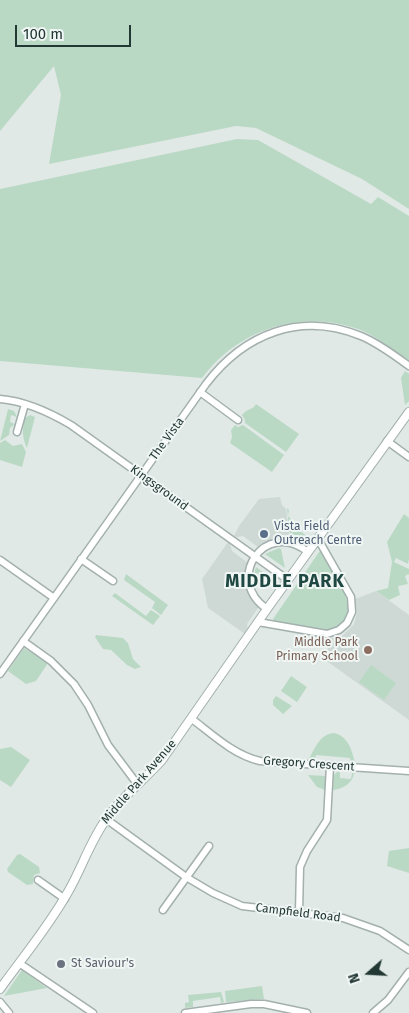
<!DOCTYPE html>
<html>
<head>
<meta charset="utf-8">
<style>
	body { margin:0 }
	#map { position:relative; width:409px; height:1013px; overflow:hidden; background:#e0e9e6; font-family:"Fira Sans",sans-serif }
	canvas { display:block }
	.north { position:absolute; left:344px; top:948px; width:50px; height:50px; -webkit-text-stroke:4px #f0f6f4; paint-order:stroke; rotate:251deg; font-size:14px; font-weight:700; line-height:20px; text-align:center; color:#223834 }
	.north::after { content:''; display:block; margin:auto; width:18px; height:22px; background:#223834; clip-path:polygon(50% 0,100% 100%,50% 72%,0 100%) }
	.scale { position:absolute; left:15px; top:25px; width:116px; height:22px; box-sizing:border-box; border:2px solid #223834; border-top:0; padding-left:6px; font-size:15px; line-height:18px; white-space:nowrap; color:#223834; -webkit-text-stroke:4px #f0f6f4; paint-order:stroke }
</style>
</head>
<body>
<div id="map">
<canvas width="409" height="1013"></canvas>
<div class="north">N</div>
<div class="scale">100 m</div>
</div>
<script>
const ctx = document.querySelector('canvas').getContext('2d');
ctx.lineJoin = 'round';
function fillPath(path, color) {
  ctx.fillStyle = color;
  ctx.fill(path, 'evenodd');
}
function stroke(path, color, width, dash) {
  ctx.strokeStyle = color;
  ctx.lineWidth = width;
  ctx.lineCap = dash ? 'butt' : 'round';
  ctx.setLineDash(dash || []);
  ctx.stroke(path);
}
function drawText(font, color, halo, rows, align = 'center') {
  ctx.font = font + ' "Fira Sans",sans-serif';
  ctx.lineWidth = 4;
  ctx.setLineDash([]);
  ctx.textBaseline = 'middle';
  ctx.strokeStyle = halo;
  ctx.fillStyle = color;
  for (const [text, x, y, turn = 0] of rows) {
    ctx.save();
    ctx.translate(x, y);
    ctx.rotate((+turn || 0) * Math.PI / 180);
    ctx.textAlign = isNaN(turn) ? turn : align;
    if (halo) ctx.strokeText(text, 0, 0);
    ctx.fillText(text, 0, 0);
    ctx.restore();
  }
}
fillPath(new Path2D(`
	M280 497 282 505 286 509 290 540H277L258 547 243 536 237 537 234 536 239 526 259 499Z
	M228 542 230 544 232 551 248 563 246 571 247 586 258 605V608L247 624 248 630 245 634 208 608 202 579Z
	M376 591 409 615V720L328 662V638H337L342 636 354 624 357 612 355 599Z`), '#ced9d5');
fillPath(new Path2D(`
	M0 0H409V209L362 179 256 128 236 126 49 164 61 95 54 66 0 131Z
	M237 139 258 140 371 204 378 197 409 216V362C394 351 378 337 361 330 303 308 239 328 202 378L0 361V189Z
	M405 371 409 374V401L405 405 401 378Z
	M256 404 299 434 286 452 245 423V420L242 415 246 411 254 407Z
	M8 409 14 411 17 417 11 415 10 422 15 424 10 428 9 435 0 441Z
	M30 415 35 417 27 448C22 438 22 429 25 418Z
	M235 425 238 427 243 425 284 455 272 472 230 443 232 437 231 430Z
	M5 440 13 446 22 444 26 452 22 467 0 460V443Z
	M287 508 289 510 288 516 295 524V527L308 537 305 542 290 536Z
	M404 514 409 518V559L408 564 396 558 394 562 409 569V574L405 576 408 584 398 586 400 595 389 600 376 591 388 588 392 562 387 542Z
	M279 548 281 549 285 568 265 554Z
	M322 551C333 571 371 623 328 630L274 621 273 619 319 552Z
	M256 567 272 579V582L256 585 254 574Z
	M126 574 168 605 161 615 152 608 155 602 124 580Z
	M115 593 146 616 151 610 160 616 153 625 112 596Z
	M96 635 123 638 128 643 133 659 141 667 135 669 127 665 111 650 103 649 95 637Z
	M24 648 48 663 36 681 26 684 8 671Z
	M371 665 396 683 384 700 359 682Z
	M291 676 307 687 297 702 281 691Z
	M276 696 292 706 283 714 273 705V700Z
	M334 733C348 736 352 750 355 763H351L350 758 316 755 315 760 309 759C315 748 320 734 334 733Z
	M11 747 30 760 11 787 0 780V749Z
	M337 772H340V778L351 779 352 773H354C353 783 343 789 333 790L334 775Z
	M308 775 326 776 325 790 317 787Z
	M409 848V873L387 866 389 851Z
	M20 854 39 867 40 873 34 875 33 884 27 885 8 872 7 869 17 855Z
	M22 970 47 988 4 996Z
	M262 986 264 999 226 1002 225 991Z
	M221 992 224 1002 221 1003 220 997 193 1001V1007L185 1008V1003L189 1002 188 995Z`), '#bad9c5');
const minor = new Path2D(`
	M200 392 238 420
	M0 399C26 401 49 412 71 425L288 580
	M17 432 25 404
	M387 441 409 457
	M81 559 113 581
	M0 560 54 598
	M267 609C224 580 264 518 308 552
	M258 622 327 634 339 630 347 623 352 612 351 597 318 539
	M23 641 51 661 74 684 88 705 108 745 138 785
	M0 674 206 384C244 334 300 311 361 336 378 343 394 355 409 366
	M192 719C213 735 234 755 260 761L409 771
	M106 819 186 877 213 893 242 906 343 918 380 931 409 950
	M38 880 65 899
	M163 910 209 846
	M299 913 300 867 307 851 327 820 330 766
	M19 963 93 1013
	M0 1002 9 1013
	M185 1013 251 1004H264L307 1013
	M373 1013 388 1000 409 972`);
const tertiary = new Path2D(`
	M0 989C23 957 49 926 68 892 82 868 90 841 107 818 123 796 144 780 162 760L267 609 409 412`);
stroke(minor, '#a3b0ad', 9);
stroke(tertiary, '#a3b0ad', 10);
stroke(minor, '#fff', 6);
stroke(tertiary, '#fff', 8);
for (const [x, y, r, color] of [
	[264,534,5,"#5c6f8a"],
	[368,650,5,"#8d6e63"],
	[61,964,5,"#6b7280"]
]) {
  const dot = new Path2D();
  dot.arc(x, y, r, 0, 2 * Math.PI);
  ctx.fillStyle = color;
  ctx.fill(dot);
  stroke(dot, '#f0f6f4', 2);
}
drawText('12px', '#223834', '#f0f6f4', [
	["The Vista",167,439,-54],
	["Kingsground",159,488,36],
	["Gregory Crescent",309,764,4],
	["Middle Park Avenue",139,782,-49],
	["Campfield Road",298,913,7]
]);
drawText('12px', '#4e5e75', '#f0f6f4', [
	["Vista Field",274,527],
	["Outreach Centre",274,541]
], 'left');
drawText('12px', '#785e54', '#f0f6f4', [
	["Middle Park",358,643],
	["Primary School",358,657]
], 'right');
drawText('12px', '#5b616d', '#f0f6f4', [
	["St Saviour's",71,964]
], 'left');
ctx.letterSpacing = '1px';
drawText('bold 18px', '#204842', '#f0f6f4', [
	["MIDDLE PARK",285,582]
]);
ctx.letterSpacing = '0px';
</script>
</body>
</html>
